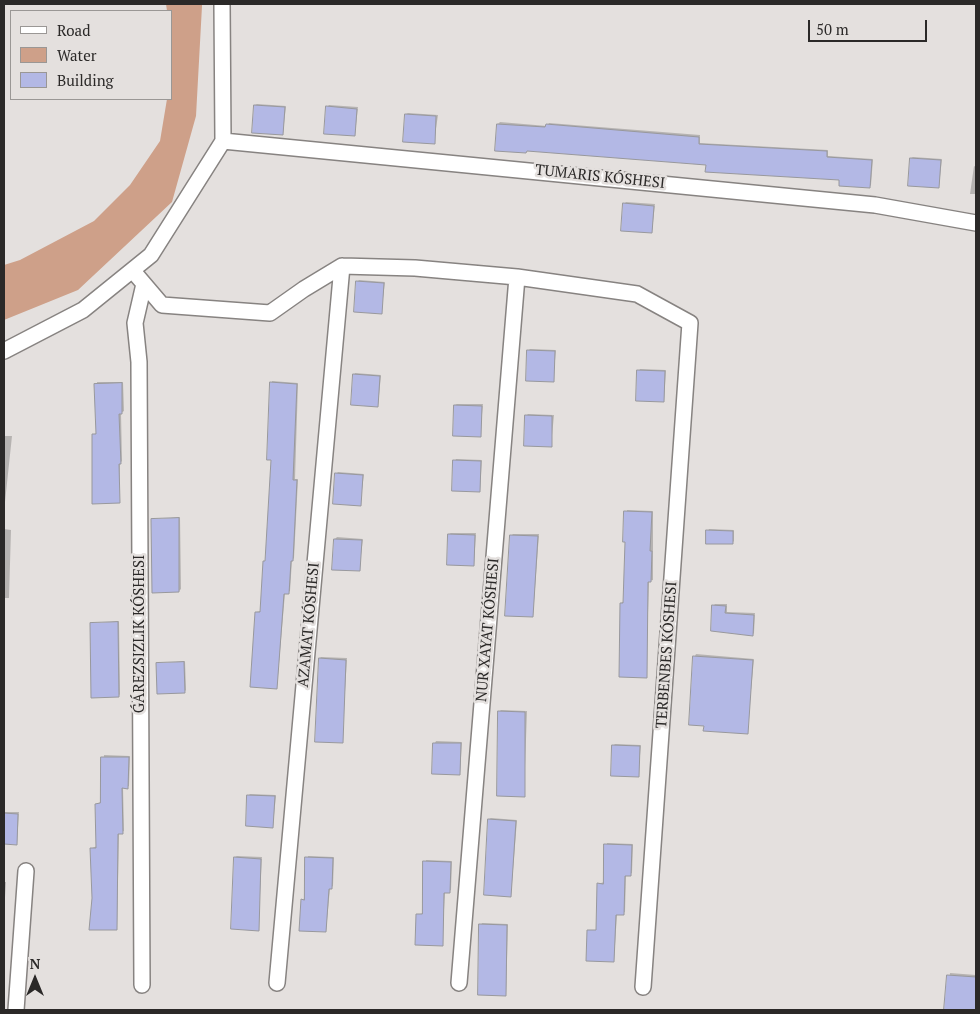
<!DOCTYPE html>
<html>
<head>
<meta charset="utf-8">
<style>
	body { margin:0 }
	#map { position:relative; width:980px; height:1014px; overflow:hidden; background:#e4e0de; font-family:"PT Serif",serif }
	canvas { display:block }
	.frame { position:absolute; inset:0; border:5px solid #2b2928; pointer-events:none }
	.legend { position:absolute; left:10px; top:10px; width:162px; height:90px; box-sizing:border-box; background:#e4e0de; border:1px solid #9a9795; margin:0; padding:6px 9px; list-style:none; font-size:15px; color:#2b2928 }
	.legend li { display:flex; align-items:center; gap:10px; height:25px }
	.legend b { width:25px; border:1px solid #9a9795 }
	.north { position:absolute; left:10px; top:954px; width:50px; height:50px; -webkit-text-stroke:4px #e4e0de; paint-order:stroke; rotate:0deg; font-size:14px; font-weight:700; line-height:20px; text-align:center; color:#2b2928 }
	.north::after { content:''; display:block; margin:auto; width:18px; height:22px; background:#2b2928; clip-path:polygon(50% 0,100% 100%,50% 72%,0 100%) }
	.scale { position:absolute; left:808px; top:20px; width:119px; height:22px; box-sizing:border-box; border:2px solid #2b2928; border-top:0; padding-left:6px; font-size:15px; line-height:18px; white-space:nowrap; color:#2b2928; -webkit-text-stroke:4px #e4e0de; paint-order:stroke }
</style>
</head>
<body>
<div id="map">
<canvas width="980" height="1014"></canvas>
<div class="frame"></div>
<ul class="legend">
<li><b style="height:6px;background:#fff"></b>Road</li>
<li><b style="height:14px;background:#cea089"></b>Water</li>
<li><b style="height:14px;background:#b3b8e5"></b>Building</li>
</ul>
<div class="north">N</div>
<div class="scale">50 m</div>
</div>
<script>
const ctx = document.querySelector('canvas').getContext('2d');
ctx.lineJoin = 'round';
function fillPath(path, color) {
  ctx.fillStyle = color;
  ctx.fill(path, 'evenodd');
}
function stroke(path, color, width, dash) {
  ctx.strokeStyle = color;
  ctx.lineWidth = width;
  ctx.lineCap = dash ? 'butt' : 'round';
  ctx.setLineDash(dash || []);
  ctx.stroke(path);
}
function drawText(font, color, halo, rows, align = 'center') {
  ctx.font = font + ' "PT Serif",serif';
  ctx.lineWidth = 5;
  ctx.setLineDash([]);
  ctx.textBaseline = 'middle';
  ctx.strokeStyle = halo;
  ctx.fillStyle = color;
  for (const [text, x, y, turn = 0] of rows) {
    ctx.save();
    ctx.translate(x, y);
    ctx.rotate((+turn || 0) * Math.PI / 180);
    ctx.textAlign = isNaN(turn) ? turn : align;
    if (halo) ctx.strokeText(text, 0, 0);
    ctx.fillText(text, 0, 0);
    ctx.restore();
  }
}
fillPath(new Path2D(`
	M166 4H202V6L196 116 172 202 78 290 4 320V265L20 260 94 221 130 185 160 141 167 99H171V11H167Z`), '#cea089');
fillPath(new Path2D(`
	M257 104 286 106 283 133 255 105Z
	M329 105 358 107 355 135 327 107Z
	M408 113 438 115 434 142 406 114Z
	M500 122 547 126 549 123 700 135V143L828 150V156L873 159 871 185 870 186 840 178 707 164 528 150 526 152 498 124Z
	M913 157 942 159 939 186 911 158Z
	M974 166 976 167V194H970Z
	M626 202 655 204 652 232 624 204Z
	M359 280 385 282 381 313 357 282Z
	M530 349 556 350 553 381 528 351Z
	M640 369 666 370 664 401 639 371Z
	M355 373 381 375 378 406 354 375Z
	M272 381 298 383 295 479H298L294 558 292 560 290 591 285 593 277 687 256 612 261 611 267 560 272 459Z
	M97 382H123L124 411 121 413 122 461 120 463 119 502 94 434 97 433Z
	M457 404H483L480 436 455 405Z
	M528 414 554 415 551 446 526 416Z
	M4 436H12L5 502H4Z
	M456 459 482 460 480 491 455 461Z
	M338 472 364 474 360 505 336 474Z
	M627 510 653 511V580L649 581 646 677 621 603 624 601Z
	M180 517 181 589 179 591 152 520Z
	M4 529 11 530 9 598H4Z
	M709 529 734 530V541L732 543 708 531Z
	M451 533H476L474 565 449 534Z
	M513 534H539L533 616 512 535Z
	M337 537 363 539 359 570 335 539Z
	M715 604H727V612L755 613 754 633 753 634 713 606Z
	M119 621 120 694 119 696 92 624Z
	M696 654 754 659 747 733 705 725 695 656Z
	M321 657 347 658 342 742 320 658Z
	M185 661 186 690 184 692 157 664Z
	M4 677H5L4 748Z
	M501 710 527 711 524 796 499 712Z
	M436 741 462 742 460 773 435 743Z
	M615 744 641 745 638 776 613 746Z
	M104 755 130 756 129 786 123 787 124 831 119 833 117 929 93 898 92 848 97 846 96 804 101 802Z
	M250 794 276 795 273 826 249 795Z
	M4 812H19L17 844 4 843Z
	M491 818 517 820 511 896 489 819Z
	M607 843 633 844 632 873 626 874 625 912 617 914 614 961 602 929H590H597L598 884 604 882Z
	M237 856 262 857 258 930 235 857Z
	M308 856 334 857 333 886 330 888 326 931 302 900 305 898Z
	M426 860 452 861 451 890 445 892 442 945 417 915 423 913Z
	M4 882H6L4 913Z
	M482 923 508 924 506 995 481 925Z
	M950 973 976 975V1010H946Z`), '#0003');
const building = new Path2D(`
	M254 105 285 107 283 135 252 133Z
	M326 106 357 109 355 136 324 134Z
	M405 114 436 116 435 144 403 142Z
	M497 124 545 127 546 124 699 137V144L827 151V157L872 160 870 188 839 186V180L705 172 706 165 527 151 526 153 495 151Z
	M910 158 941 160 939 188 908 186Z
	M623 203 654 206 652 233 621 231Z
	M356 281 384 283 382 314 354 312Z
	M527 350 555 351 554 382 526 381Z
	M637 370 665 371 664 402 636 401Z
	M353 374 380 376 378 407 351 405Z
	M270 382 297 384 293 480H297L293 561H291L289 594H284L277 689 250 687 255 612H260L263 561H265L271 460H267Z
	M122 383V414H119L121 464H119L120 503 92 504V434H96L94 384Z
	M454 405 482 406 481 437 453 436Z
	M525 415 552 416V447L524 446Z
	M453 460 481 461 480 492 452 491Z
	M335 473 363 475 361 506 333 504Z
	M624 511 652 512 650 551H652L651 582H648L647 678 619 677 620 603H623L625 542H623Z
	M179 518V592L152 593 151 519Z
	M706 530 733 531V544H706Z
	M448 534 475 535 474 566 447 565Z
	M510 535 538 536 533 617 505 616Z
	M334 539 362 540 360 571 332 570Z
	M712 605 726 606 725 613 754 615 753 636 711 631Z
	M118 622 119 697 91 698 90 623Z
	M693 656 753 660 748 734 703 731 704 726 689 725Z
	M319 658 346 660 343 743 315 742Z
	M184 662 185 693 157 694 156 663Z
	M498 711 525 712V797L497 796Z
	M433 743H461L460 775 432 774Z
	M612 745 640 746 639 777 611 776Z
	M101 757H129L128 789 122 788 123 834H118L117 930H89L92 898 90 848H96L95 804 100 803Z
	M247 795 275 796 273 828 246 826Z
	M4 813 18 814 17 845 4 844Z
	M488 819 516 821 511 897 484 895Z
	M604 844 632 845 631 876H625L624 915H616L614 962 586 961 587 930H596L597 883 603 884Z
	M234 857 261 859 259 931 231 929Z
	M305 857 333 858 332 889H329L326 932 299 931 301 899 304 900Z
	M423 861 451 862 450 893H444L443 946 415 945 416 914H422Z
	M479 924 507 925 506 996 478 995Z
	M947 975 976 977V1010H944Z`);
fillPath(building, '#b3b8e5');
stroke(building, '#98989c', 1);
const minor = new Path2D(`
	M223 141 875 205 976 223
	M133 271 162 305 270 313 304 289 342 266 415 268 517 277 637 294 690 323 643 987
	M4 351 83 310 151 255 223 141 222 4
	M277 983 342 266
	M459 983 517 277
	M142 985 139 362 135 323 144 284
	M16 1010 26 871`);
stroke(minor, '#878381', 18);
stroke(minor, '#fff', 15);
drawText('15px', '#2b2928', '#e4e0de', [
	["TUMARIS KÓSHESI",600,177,6],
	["AZAMAT KÓSHESI",309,625,-85],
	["NUR XAYAT KÓSHESI",488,630,-85],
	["ǴÁREZSIZLIK KÓSHESI",140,634,-90],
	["TERBENBES KÓSHESI",667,655,-86]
]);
</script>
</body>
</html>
